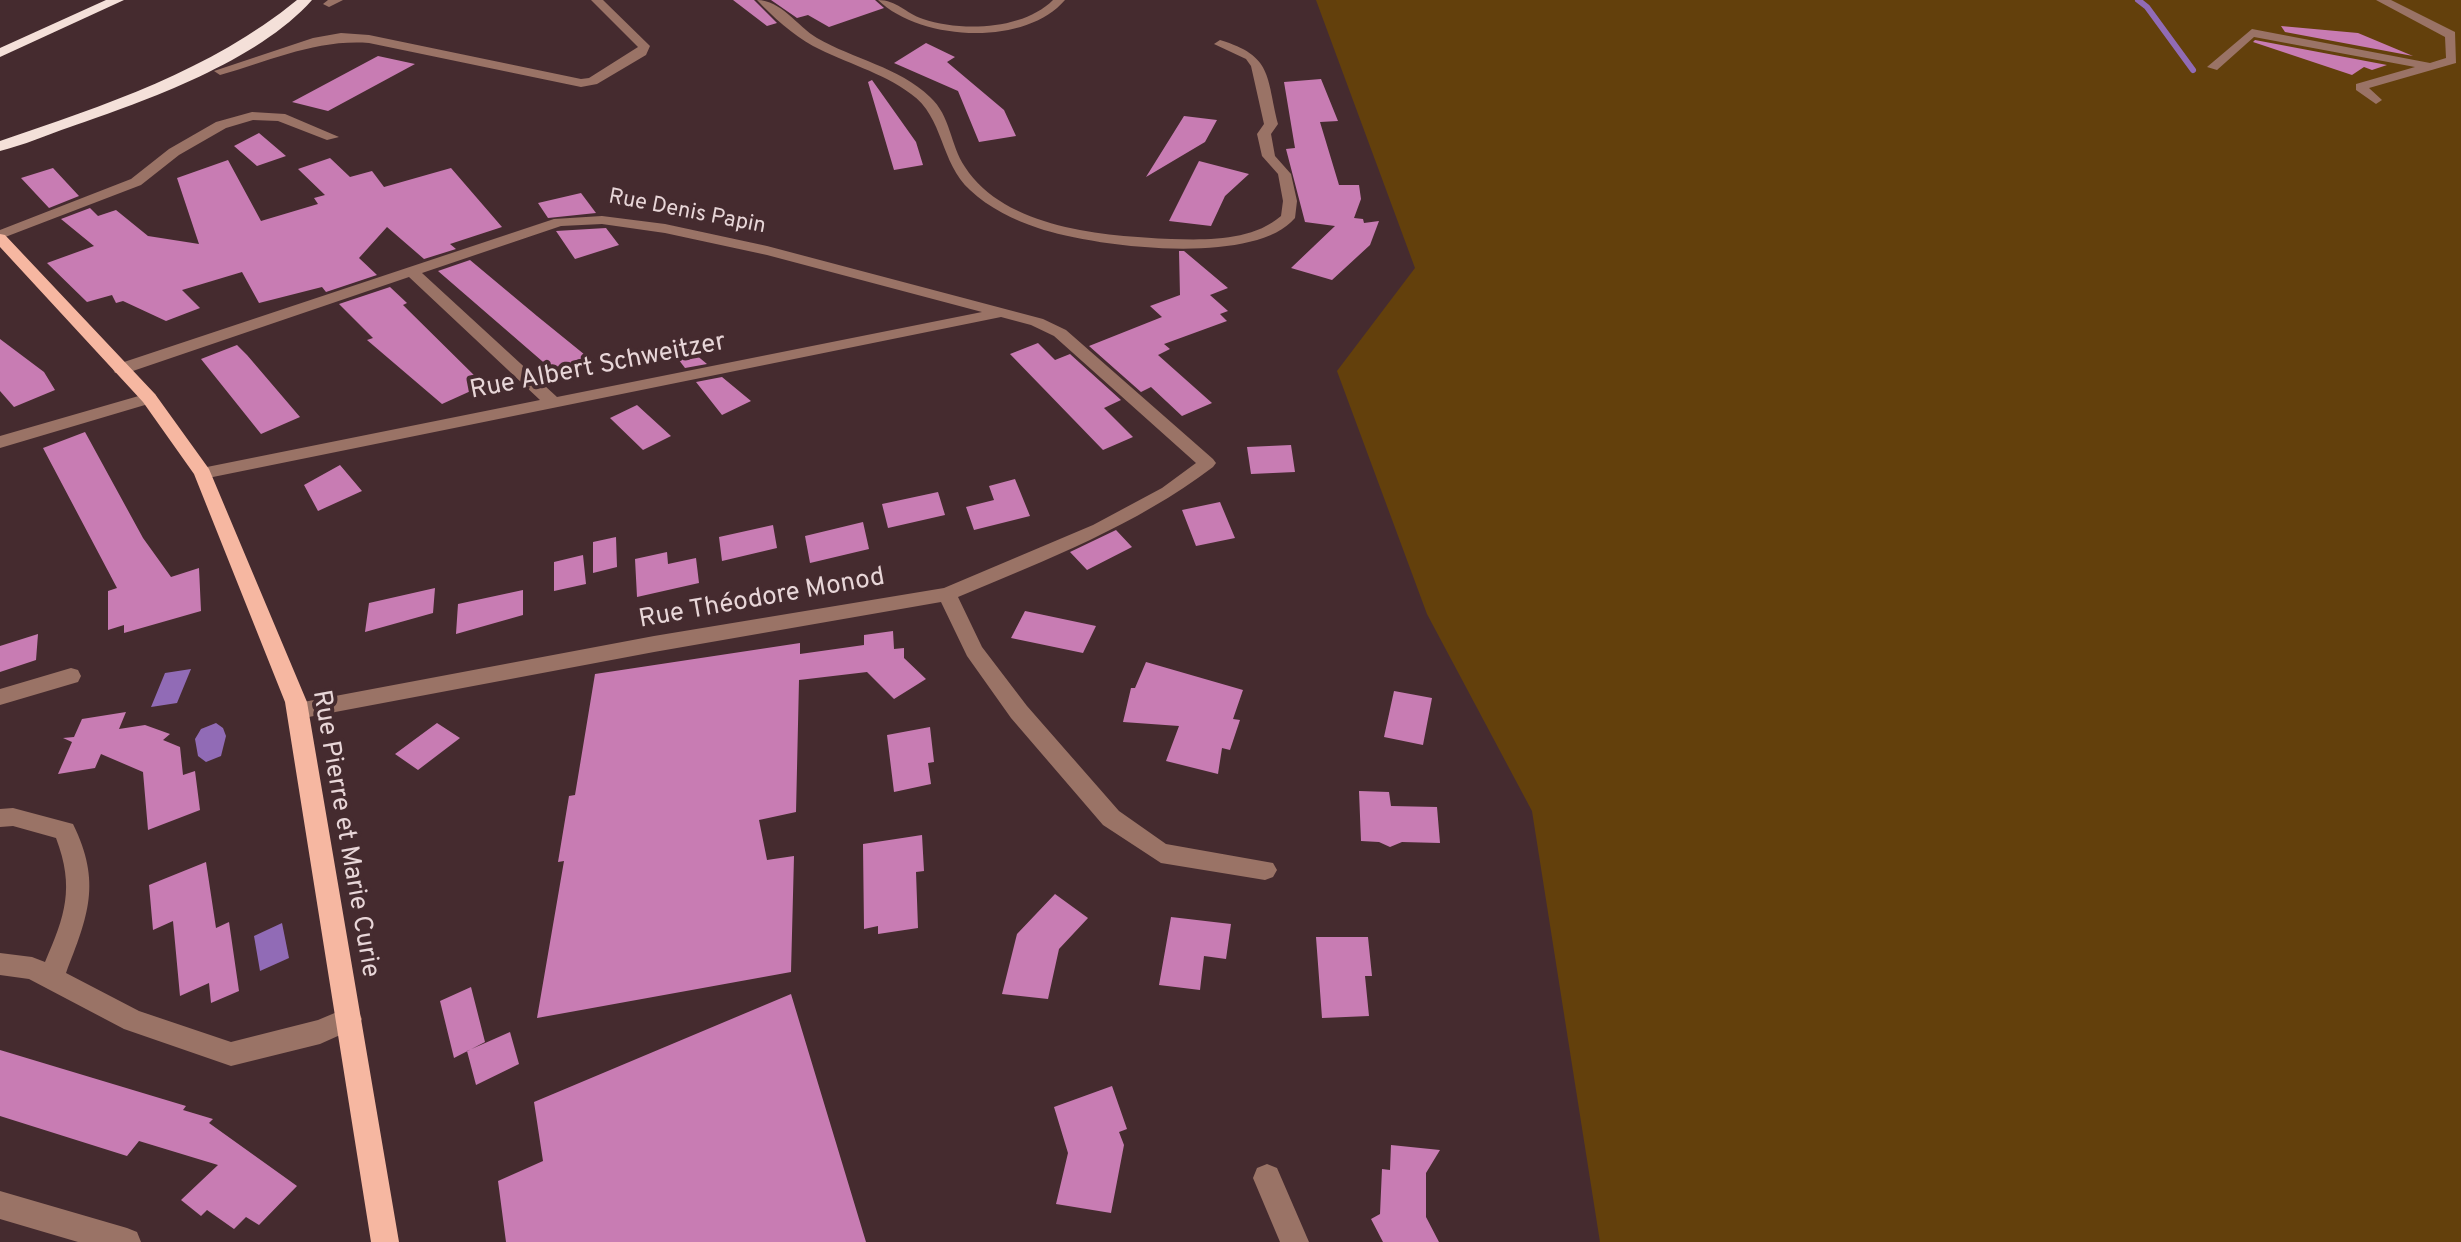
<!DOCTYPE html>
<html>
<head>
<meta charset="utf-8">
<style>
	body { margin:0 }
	canvas { display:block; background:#452b2f }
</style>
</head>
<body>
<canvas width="2461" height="1242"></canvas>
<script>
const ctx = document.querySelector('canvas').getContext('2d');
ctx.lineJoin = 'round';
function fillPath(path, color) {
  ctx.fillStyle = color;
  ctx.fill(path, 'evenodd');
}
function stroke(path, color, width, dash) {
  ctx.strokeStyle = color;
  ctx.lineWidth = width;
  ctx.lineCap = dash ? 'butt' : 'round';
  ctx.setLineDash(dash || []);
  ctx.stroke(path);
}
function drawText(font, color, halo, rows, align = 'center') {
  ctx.font = font + ' Overpass,sans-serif';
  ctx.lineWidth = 8;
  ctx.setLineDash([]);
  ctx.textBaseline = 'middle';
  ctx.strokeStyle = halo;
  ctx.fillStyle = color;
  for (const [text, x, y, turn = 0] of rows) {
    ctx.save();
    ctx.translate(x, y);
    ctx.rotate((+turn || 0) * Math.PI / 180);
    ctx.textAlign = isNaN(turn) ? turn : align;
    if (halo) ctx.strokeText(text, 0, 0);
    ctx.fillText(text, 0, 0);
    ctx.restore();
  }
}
fillPath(new Path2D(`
	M1316 0H2461V1242H1600L1532 811 1427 614 1337 371 1415 268Z`), '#63400c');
fillPath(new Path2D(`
	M191 669 177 703 151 707 165 673Z
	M216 723 223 728 226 736 221 756 206 762 198 756 195 739 201 729Z
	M282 923 289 958 260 971 254 936Z`), '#916bb6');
stroke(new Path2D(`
	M2138 0 2147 7 2193 70`), '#916bb6', 6);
fillPath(new Path2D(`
	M733 0H754L777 23 767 26Z
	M771 0H875L884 8 829 27 808 15 797 18Z
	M2281 26 2358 33 2413 56 2285 32Z
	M2255 40 2387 65 2372 70 2364 67 2352 75 2253 42Z
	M926 43 955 57 947 62 1004 110 1016 136 979 142 958 91 894 63Z
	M378 56 415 64 328 111 292 102Z
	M1321 79 1338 121 1320 122 1339 185H1359L1361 199 1354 218 1363 219 1364 223 1379 221 1370 245 1332 280 1291 268 1335 226 1305 222 1286 149 1295 148 1284 82Z
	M872 80 916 142 923 165 894 170 868 82Z
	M1184 116 1217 120 1205 142 1146 177Z
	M259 133 286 156 257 166 234 146Z
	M330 158 350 177 372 171 384 187 451 168 502 227 450 244 456 249 424 259 387 227 359 258 377 275 326 292 322 287 259 303 242 272 182 290 200 308 166 321 123 301 116 303 112 295 87 302 47 263 94 246 61 219 90 208 98 216 116 210 148 236 199 244 177 178 228 160 261 221 318 204 314 198 325 195 298 169Z
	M1199 161 1249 174 1225 196 1211 226 1169 221Z
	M53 168 79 196 49 208 21 178Z
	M581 193 596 213 548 218 538 203Z
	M606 228 619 245 575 259 556 231Z
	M1179 251H1184L1228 288 1210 295 1228 311 1220 314 1227 321 1164 344 1170 349 1158 355 1212 403 1182 416 1151 387 1141 392 1089 346 1162 317 1150 306 1180 295Z
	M470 260 537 316 590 359 557 374 438 271Z
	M390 287 407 303 403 305 484 385 442 404 367 340 373 338 339 304Z
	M0 339 44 372 55 390 14 407 0 391Z
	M677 339 707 364 685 368 669 347Z
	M1038 343 1055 360 1070 354 1121 400 1104 408 1133 437 1103 450 1010 354Z
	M237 345 247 355 300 417 261 434 201 359Z
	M722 377 751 401 722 415 696 382Z
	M637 405 671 436 643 450 610 418Z
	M85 432 143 538 171 577 199 568 201 611 124 633V625L108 630V591L117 588 43 448Z
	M1291 445 1295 472 1251 474 1247 447Z
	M340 465 362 491 318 511 304 485Z
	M1015 479 1030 516 974 530 966 507 994 500 989 486Z
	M938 492 945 515 888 528 882 504Z
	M1220 502 1235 538 1196 546 1182 510Z
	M863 522 869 549 810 563 805 536Z
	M773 525 777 548 722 561 719 537Z
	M1116 530 1132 547 1087 570 1070 552Z
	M616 537 617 567 593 573V542Z
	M667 552 668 564 696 558 699 583 637 597 635 559Z
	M583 555 586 584 554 591V562Z
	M435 588 433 613 365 632 369 603Z
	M523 590V615L456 634 458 604Z
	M1025 611 1096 626 1083 653 1011 638Z
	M893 631 894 649 904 648V658L926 679 894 699 867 672 799 680 796 812 759 820 767 860 794 856 791 972 537 1018 564 861 558 862 569 796 575 795 595 674 800 643V654L864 645V635Z
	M38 634 36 660 0 672V646Z
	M1146 662 1243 690 1233 719 1240 720 1230 750 1222 748 1218 774 1166 761 1179 726 1123 722 1131 688H1135Z
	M1394 691 1432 698 1423 745 1384 737Z
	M126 712 119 729 145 725 170 734 163 740 180 747 183 775 195 771 200 810 148 830 143 772 101 754 95 768 58 774 72 742 63 738 74 737 82 719Z
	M437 723 460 738 418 770 395 754Z
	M930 727 934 762 928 763 931 784 894 792 887 735Z
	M1359 791 1389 792 1391 806 1437 807 1440 843 1402 842 1390 847 1379 842 1361 841Z
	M922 835 924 871 916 872 918 928 878 934V926L864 929 863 844Z
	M206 862 216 928 229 922 239 991 211 1003 209 983 180 996 173 921 153 930 149 885Z
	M1055 894 1088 918 1059 949 1048 999 1002 994 1017 934Z
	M1171 917 1231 924 1226 959 1204 956 1200 990 1159 985Z
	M1316 937H1368L1372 976H1365L1369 1016 1322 1018Z
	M471 987 485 1042 454 1058 440 1001Z
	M791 994 866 1242H506L498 1181 543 1161 534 1102Z
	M510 1032 519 1064 476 1085 467 1051Z
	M0 1050 186 1106 183 1110 213 1119 209 1123 297 1186 259 1225 246 1217 234 1229 207 1210 201 1216 181 1200 218 1165 139 1141 127 1156 0 1116Z
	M1112 1086 1127 1129 1119 1132 1124 1145 1111 1213 1056 1204 1068 1153 1054 1107Z
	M1391 1145 1440 1150 1426 1173V1217L1439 1242H1383L1371 1219 1380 1214 1382 1169 1390 1170Z`), '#c87cb3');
fillPath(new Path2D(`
	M328 0H343L329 7 323 4Z
	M591 0H603L650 46 646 55 597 84 581 87 369 43C316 39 270 61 220 75L214 71 313 38 341 33 369 35 581 79 589 78 638 47Z
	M757 0C781 0 797 26 817 38 853 59 899 67 930 97 951 116 950 145 965 167 1005 229 1105 236 1171 239 1208 240 1252 241 1281 216L1283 201 1278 174 1262 156 1257 134 1264 124 1251 66 1246 59 1214 44 1220 40C1273 56 1266 76 1278 124L1271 134 1275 156 1291 174 1297 201 1295 218C1254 267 1094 247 1038 228 1014 220 989 208 970 190 940 163 944 117 911 94 882 72 845 63 813 46 793 35 773 17 757 0Z
	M878 0C897 0 905 13 923 19 961 32 1023 30 1053 0H1065C1025 47 920 41 878 0Z
	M2376 0H2391L2455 32 2456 63 2369 88 2382 100 2376 104 2356 90V84L2415 67 2254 37 2217 70 2207 67 2252 29 2430 63 2446 58 2445 37Z
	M252 112 285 114 339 137 327 140 278 121 253 120 226 128 179 155 141 185 0 239V230L131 179 169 149 216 122Z
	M602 216 665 224 767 246 1043 319 1066 330 1213 459 1216 463 1213 467C1135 526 1048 559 958 597L982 647 1027 706 1119 811 1166 844 1273 863 1277 870 1273 877 1265 880 1161 863 1103 825 1011 718 967 656 941 602 654 652 298 719 290 717 287 711 290 705 298 703 654 636 944 588 1093 525 1162 488 1196 463 1054 336 1031 325 1001 317 203 479 194 473 197 469 540 400 409 277 127 373H115L113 369 115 365 554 219ZM602 224 665 233 767 255 982 312 557 397 422 273 561 226Z
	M149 393 155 394 157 398 155 402 0 448V436Z
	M71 668 78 670 81 676 78 682 0 705V689Z
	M13 808 73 824C102 883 88 916 66 973L139 1011 231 1042 318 1020 349 1007 358 1011 362 1019 358 1027 320 1044 231 1066 124 1029 29 979 0 975V953L32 957 45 962C65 916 75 888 56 838L13 826 0 827V809Z
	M1267 1164 1277 1168 1309 1242H1280L1253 1178 1257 1168Z
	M0 1191 127 1228 137 1232 141 1242H78L0 1219Z`), '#9a7366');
fillPath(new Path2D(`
	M0 234 5 235 155 394 209 469 307 702 399 1242H371L285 702 194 474 143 402 0 247Z`), '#f6b7a1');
fillPath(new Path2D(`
	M106 0H124L0 57V48Z
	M297 0H312C258 61 146 101 70 127 47 135 24 145 0 151V141C105 105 210 71 297 0Z`), '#f4e0d9');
drawText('22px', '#e8d6d8', '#452b2f', [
	["Rue Denis Papin",687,213,11]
]);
drawText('26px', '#e8d6d8', '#452b2f', [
	["Rue Albert Schweitzer",598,368,-11],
	["Rue Théodore Monod",762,600,-10],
	["Rue Pierre et Marie Curie",344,834,80]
]);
</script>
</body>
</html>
